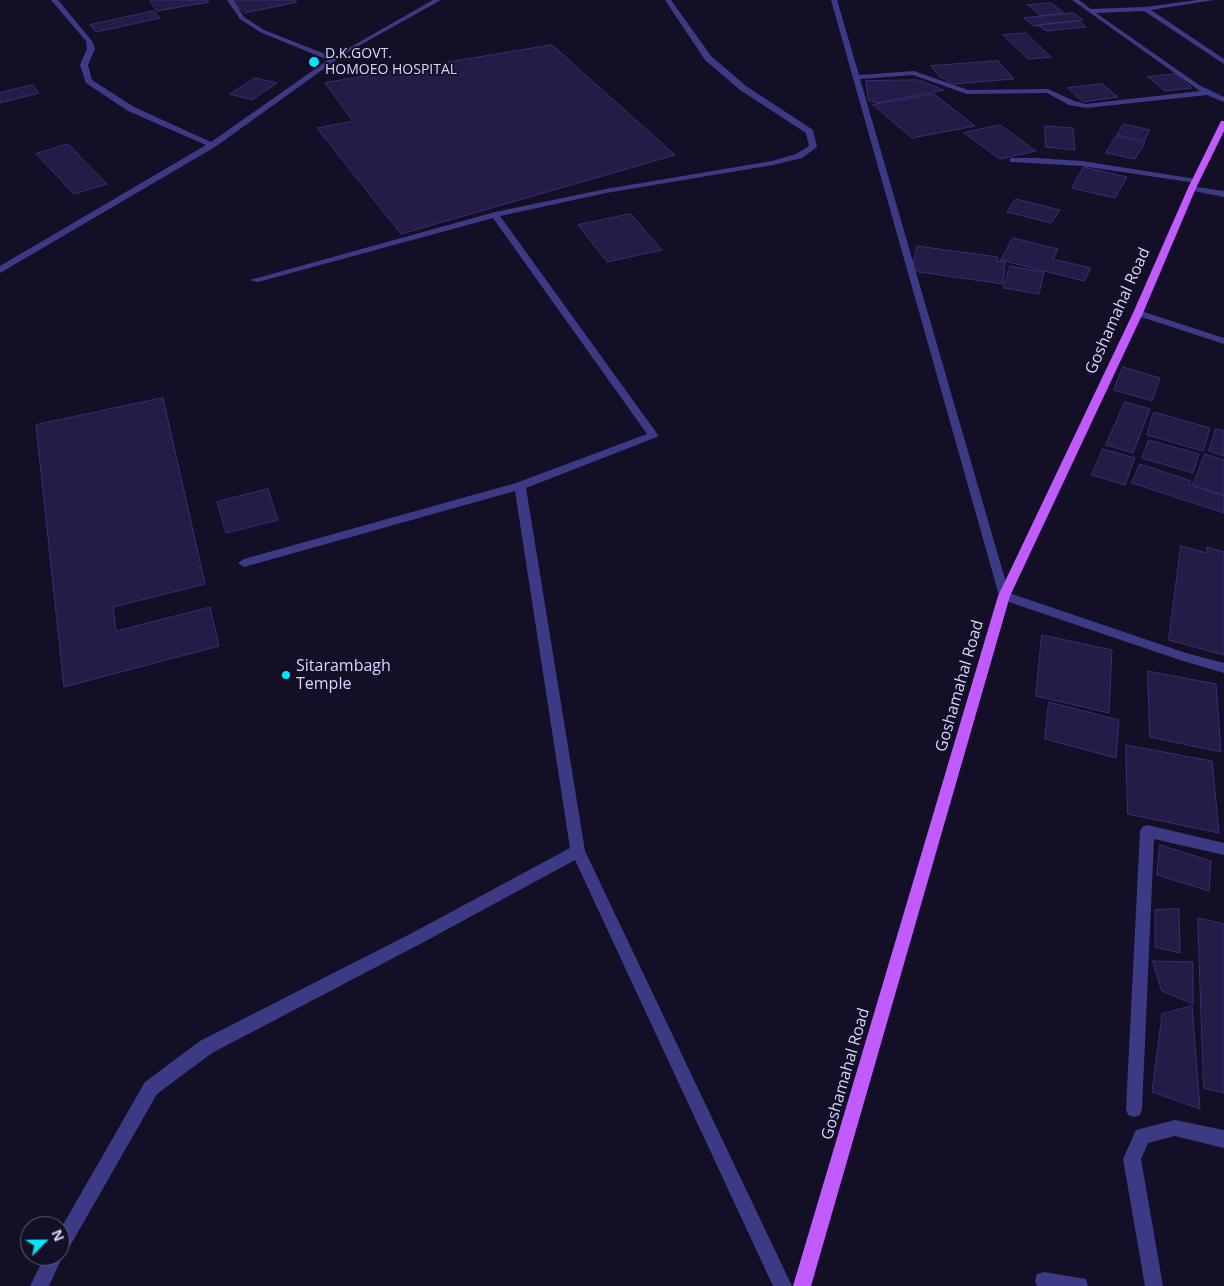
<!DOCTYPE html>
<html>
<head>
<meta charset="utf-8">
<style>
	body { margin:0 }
	#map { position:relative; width:1224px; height:1286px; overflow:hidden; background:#130f26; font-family:"Open Sans",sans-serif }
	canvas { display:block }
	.north { position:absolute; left:20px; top:1216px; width:50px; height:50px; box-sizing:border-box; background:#130f26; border:1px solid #625e7d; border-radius:50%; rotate:67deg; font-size:14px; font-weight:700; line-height:20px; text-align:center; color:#d9d4ff }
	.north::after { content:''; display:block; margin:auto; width:18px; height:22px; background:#00e5ff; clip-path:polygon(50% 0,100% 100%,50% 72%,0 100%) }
</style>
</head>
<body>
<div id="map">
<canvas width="1224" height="1286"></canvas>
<div class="north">N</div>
</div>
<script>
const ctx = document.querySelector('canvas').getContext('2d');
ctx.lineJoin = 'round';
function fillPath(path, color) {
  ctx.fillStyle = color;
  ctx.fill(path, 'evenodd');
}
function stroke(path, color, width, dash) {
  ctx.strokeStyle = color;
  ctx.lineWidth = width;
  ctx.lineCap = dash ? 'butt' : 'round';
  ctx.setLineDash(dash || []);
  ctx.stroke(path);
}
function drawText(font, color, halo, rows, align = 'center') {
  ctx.font = font + ' "Open Sans",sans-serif';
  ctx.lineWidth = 4;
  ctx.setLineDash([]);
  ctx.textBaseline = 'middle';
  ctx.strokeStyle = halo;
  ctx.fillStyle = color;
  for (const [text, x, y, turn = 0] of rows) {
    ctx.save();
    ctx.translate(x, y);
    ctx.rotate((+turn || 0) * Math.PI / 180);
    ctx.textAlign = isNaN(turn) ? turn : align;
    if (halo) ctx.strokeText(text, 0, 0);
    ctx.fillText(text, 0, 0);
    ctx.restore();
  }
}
const building = new Path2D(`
	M150 0H208L209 2 157 11Z
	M231 0H295L297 2 245 13Z
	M1051 3 1064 13 1041 16 1028 5Z
	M154 11 160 18 96 32 90 25Z
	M1074 13 1083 20 1033 26 1024 18Z
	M1079 21 1086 27 1046 31 1038 25Z
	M1026 33 1051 57 1028 59 1003 35Z
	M552 45 675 155 401 234 317 128 353 121 325 83Z
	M998 61 1014 79 954 84 940 77 931 66Z
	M1175 74 1192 88 1165 91 1148 77Z
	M255 78 277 83 252 100 230 94Z
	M919 80 944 90 877 103 868 100 866 81Z
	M1102 84 1118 97 1083 102 1068 88Z
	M33 85 39 93 0 103V93Z
	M934 94 975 126 912 138 873 105Z
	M1124 124 1150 130 1144 141 1117 135Z
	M1000 125 1036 151 1000 159 964 133Z
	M1045 126 1073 128 1075 150 1046 147Z
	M1116 136 1145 143 1135 159 1106 153Z
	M68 144 107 184 74 194 36 154Z
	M1084 167 1127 177 1115 198 1072 188Z
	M1016 199 1060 210 1051 223 1007 212Z
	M631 214 662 250 607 262 578 225Z
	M1013 238 1058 249 1053 259 1091 268 1084 281 1001 260Z
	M917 246 998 257 997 261 1005 262 1003 284 912 271Z
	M1010 266 1044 272 1039 294 1004 288Z
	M1123 367 1160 378 1152 401 1114 390Z
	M163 398 205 584 113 607 116 631 210 607 219 646 64 687 36 425Z
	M1125 402 1150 409 1133 453 1106 445Z
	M1154 412 1210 428 1203 451 1147 435Z
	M1216 429 1224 431V456L1209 451Z
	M1149 440 1199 454 1193 473 1142 458Z
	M1103 449 1135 458 1125 485 1092 475Z
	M1205 454 1224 460V495L1193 485Z
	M1140 464 1191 481 1189 485 1224 496V513L1132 483Z
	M268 489 278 520 226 533 217 502Z
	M1181 546 1207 553V547L1224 552V655L1169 640Z
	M1042 635 1112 650 1109 713 1036 696Z
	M1148 671 1216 684 1221 752 1150 737Z
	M1049 702 1119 720 1116 758 1045 739Z
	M1126 745 1212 761 1219 833 1128 814Z
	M1160 845 1211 861 1209 891 1157 875Z
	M1179 909 1180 953 1155 947V910Z
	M1198 918 1224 924V1093L1204 1088Z
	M1153 961 1193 962V1004L1162 991Z
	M1192 1006 1200 1109 1152 1092 1162 1014Z`);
fillPath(building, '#241b47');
stroke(building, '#3b2d73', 1);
fillPath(new Path2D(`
	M51 0H58L92 41 95 49 88 65 92 80 134 107 211 142 328 60 260 32 240 19 227 0H233L244 17 264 30 333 57 433 0H441L346 53 215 147 0 273V266L206 145 128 111 86 83 80 65 87 49 86 41Z
	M665 0H671L711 56 746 86 813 130 817 147 802 158 773 165 606 193 500 216 658 435 657 437 526 488 585 851 792 1286H773L575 860 422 943 212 1053 157 1094 66 1253 63 1255 49 1286H30L45 1256H60V1230L145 1082 200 1041 412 933 570 848 515 491 244 567 238 563 244 559 516 483 647 434 493 218 258 282 250 280 495 212 606 189 772 161 796 154 809 146 806 133 740 90 705 60Z
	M831 0H837L859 75 914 71 968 90 1048 89 1074 101 1086 104 1200 91 1072 0H1079L1091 9 1145 7 1197 0H1214L1151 10 1224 59V64L1144 11 1096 13 1199 85 1224 97V102L1207 95 1086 108 1069 105 1047 93 967 94 913 75 860 79 1009 593 1186 653 1224 663V673L1180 660 1000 599Z
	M1010 158H1036L1082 161 1196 179 1200 181 1196 183 1082 166 1013 162H1010Z
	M1189 186 1224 191V197L1189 190Z
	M1138 310 1224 338V344L1135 315 1133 313Z
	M1147 825 1224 843V855L1154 839 1142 1109 1140 1115 1134 1117 1128 1115 1126 1109 1140 831 1142 827Z
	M1175 1120 1224 1130V1148L1175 1136 1148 1143 1141 1159 1163 1286H1145L1123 1159 1136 1130Z
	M1044 1272 1086 1279 1088 1286H1037L1035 1281 1037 1274Z`), '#3d3a85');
fillPath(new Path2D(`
	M1221 121H1224V131L1196 188 1143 313 1010 596 811 1286H793L998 596 1133 313 1188 188Z`), '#c25bff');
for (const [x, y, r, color] of [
	[314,62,6,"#00e5ff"],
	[286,675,5,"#00e5ff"]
]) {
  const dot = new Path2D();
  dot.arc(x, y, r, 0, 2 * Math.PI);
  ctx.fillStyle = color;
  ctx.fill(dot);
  stroke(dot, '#130f26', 2);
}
drawText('14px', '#d9d4ff', '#130f26', [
	["D.K.GOVT.",325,54],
	["HOMOEO HOSPITAL",325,70]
], 'left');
drawText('16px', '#d9d4ff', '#130f26', [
	["Goshamahal Road",1118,311,-66],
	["Goshamahal Road",960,686,-74],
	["Goshamahal Road",846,1074,-74]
]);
drawText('16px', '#d9d4ff', '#130f26', [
	["Sitarambagh",296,666],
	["Temple",296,684]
], 'left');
</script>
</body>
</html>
